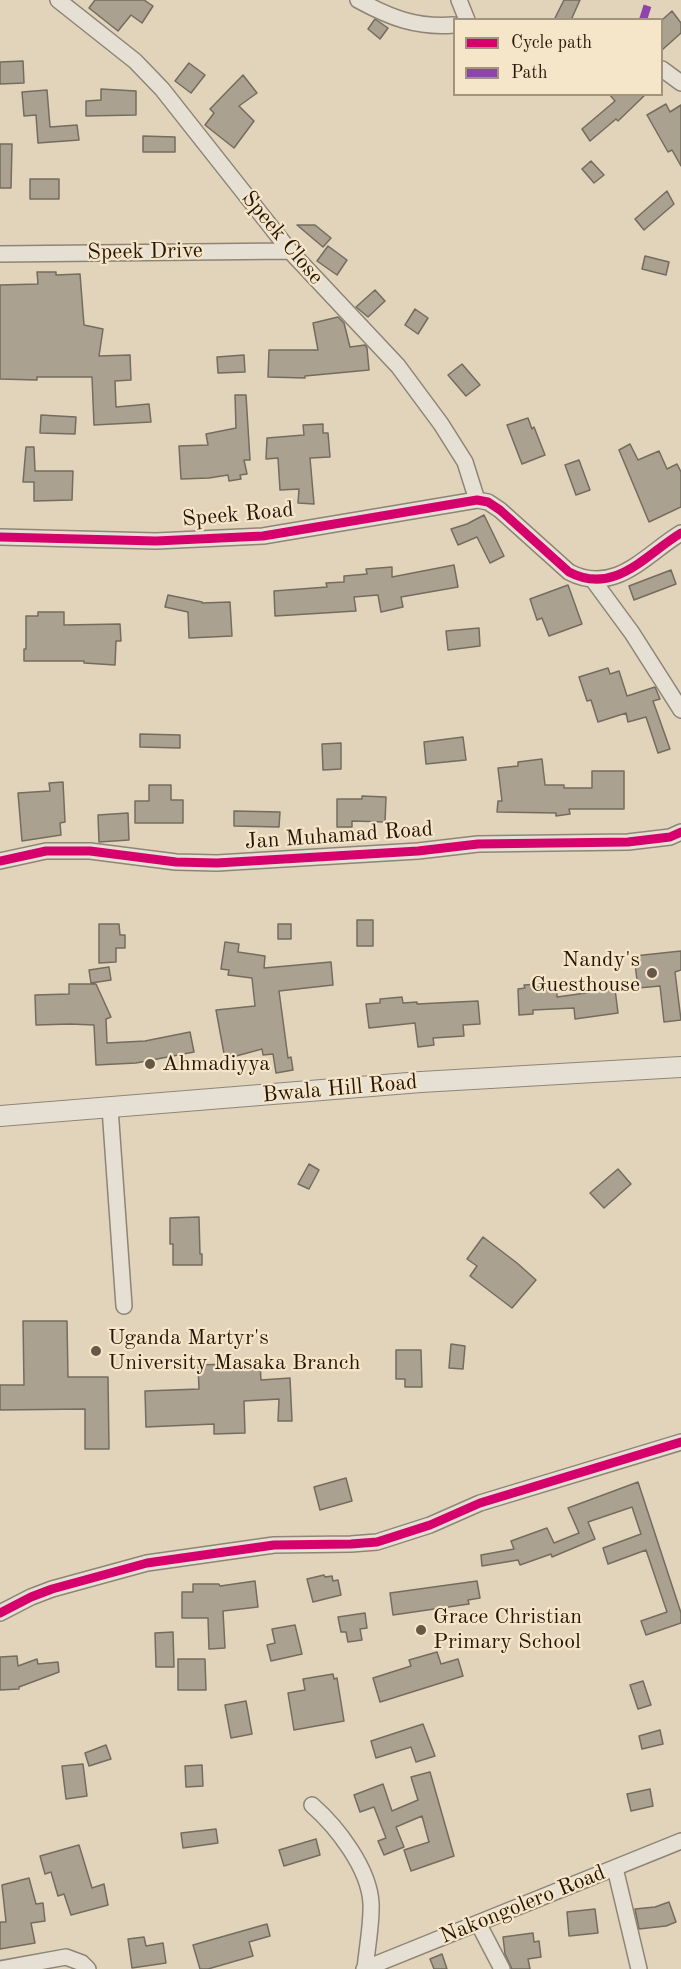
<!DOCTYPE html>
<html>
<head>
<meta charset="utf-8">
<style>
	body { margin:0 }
	#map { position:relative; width:681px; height:1969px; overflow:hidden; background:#e2d4bb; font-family:"Old Standard TT",serif }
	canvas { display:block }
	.legend { position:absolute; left:453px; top:18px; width:210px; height:78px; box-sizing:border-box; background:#f6e6c9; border:2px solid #a2937c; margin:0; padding:8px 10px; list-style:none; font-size:18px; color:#231608 }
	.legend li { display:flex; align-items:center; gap:12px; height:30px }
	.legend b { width:30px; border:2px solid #a2937c }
</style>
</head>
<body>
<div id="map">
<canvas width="681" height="1969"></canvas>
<ul class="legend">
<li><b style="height:8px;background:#d6006c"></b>Cycle path</li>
<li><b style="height:8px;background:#8e44ad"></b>Path</li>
</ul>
</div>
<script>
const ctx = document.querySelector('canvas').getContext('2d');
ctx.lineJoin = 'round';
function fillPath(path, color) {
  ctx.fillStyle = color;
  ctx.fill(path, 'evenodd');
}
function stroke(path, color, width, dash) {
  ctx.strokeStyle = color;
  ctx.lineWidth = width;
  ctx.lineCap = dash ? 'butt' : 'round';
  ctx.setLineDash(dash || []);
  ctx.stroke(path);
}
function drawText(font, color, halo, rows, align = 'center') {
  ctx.font = font + ' "Old Standard TT",serif';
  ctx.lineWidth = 4.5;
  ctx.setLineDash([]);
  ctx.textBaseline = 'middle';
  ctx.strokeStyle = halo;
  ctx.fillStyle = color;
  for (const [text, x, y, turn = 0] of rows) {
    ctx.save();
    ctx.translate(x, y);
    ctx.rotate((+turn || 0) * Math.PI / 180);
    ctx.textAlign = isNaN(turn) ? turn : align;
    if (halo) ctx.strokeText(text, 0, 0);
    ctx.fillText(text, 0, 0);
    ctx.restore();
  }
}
const building = new Path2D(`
	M95 0H144L153 6 142 23 131 15 118 31 89 8Z
	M564 0H580L571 20H554Z
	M672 11 681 23V33L662 50V20Z
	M375 19 388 28 380 39 368 29Z
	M23 61 24 83 0 84V62Z
	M189 63 205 75 191 93 175 81Z
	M243 75 257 93 239 106 254 121 234 148 205 125 214 113 210 109Z
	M101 89 136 91V115L86 116V101L101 100Z
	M47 90 50 127 77 125 79 140 38 143 36 115 24 116 22 92Z
	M609 94H646L618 121 616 119 590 141 582 129 615 101Z
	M666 104 670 112 681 105V166L672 150 668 152 647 115Z
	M143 136 175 137V152H143Z
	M0 144H12L11 188H0Z
	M591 161 604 175 594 183 582 169Z
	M30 179H59V199H30Z
	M667 191 674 204 644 230 635 219Z
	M297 225H315L331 238 323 247Z
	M328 246 347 260 337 275 317 261Z
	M645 256 669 262 666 275 642 269Z
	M37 272H56V275L80 274 84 325 103 329 99 356 130 355 131 380 115 381 116 407 149 404 151 422 94 425 92 377H37V380L0 379V285L38 284Z
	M375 290 385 301 368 317 356 307Z
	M415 309 428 318 418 334 405 325Z
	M338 317 344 323 350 347 365 345 367 348 369 370 305 376V378L268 377 269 350H318L313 323Z
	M244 355 245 372 218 373 217 357Z
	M462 364 480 385 466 396 448 375Z
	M235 395H246L250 460H244L247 474 240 475 241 479 229 481 228 475 209 478 181 479 179 446 208 445 206 434 236 428Z
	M41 415 76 417 75 434 40 433Z
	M528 418 532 429 534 427 545 455 522 464 507 425Z
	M323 424V433H328L330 457 310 458 314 504 298 503 299 489 280 490 278 458 266 459 267 438 304 435 303 425Z
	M630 444 638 460 659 451 667 469 677 464 681 472V507L649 522 619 450Z
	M26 447H34L35 471H73L72 500 34 501V482H23Z
	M579 460 590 490 576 495 565 465Z
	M484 515 504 556 490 563 477 537 458 545 451 529 467 524Z
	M454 565 458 587 401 597 403 607 381 612 378 595 354 597 356 611 275 616 274 591 327 587 326 583 344 582V576L367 574 366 569 392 567V577Z
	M671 570 676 584 634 600 629 586Z
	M568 585 582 624 549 636 542 618 537 620 530 599Z
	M168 595 202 602V603L230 602 232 636 189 638 188 612 165 607Z
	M38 612H64V625L120 624 121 641H116L115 665 84 663V661H24V649H26V616H38Z
	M479 628 480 646 448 650 446 631Z
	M608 668 610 674 619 671 627 696 655 687 660 699 653 701 670 749 658 753 646 717 628 722 626 713 598 722 591 700 587 701 579 677Z
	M140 734 180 735V748L140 747Z
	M463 737 466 760 426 764 424 742Z
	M341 743V769L323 770 322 744Z
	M542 759 545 785H564V788H592V771H624V809H569L570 814 556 816V813L497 812 498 801H502L498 768 518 766V762Z
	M63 782 65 822 60 823 61 835 22 841 18 793 50 791 49 783Z
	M149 785H171V800H183V823H135V801H149Z
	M362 796 386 797 385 822 352 821V827H337V799H362Z
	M234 811 280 812 279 827 234 826Z
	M128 813 129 840 99 842 98 815Z
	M357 920H373V946H357Z
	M99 924H119L120 935H125V948H116V962L99 963Z
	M278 924H291V939H278Z
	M225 942 239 944 238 952 265 956 264 968 331 962 333 985 279 991 288 1058 291 1057 293 1070 276 1073 273 1054 263 1055 262 1049 225 1059 216 1010 255 1006 252 978 228 975 229 970 221 969Z
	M681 951V970L675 972 681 1020 664 1022 660 986 638 988 634 956Z
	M109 967 111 980 91 983 89 970Z
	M69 984H96L111 1017 106 1019 107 1043 145 1041 190 1032 194 1052 136 1063 96 1065 94 1025 70 1024 36 1025 35 995 69 994Z
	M540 984V989L557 988V997L615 989 618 1013 575 1019 574 1008 533 1010V1014L519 1015 518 989 525 988 524 985Z
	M402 997 403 1003 417 1002V1004L478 1001 480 1024 463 1025 464 1036 433 1038 434 1045 418 1047 415 1023 369 1028 366 1004 380 1003V999Z
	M309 1164 319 1170 309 1189 298 1184Z
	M618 1169 631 1184 604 1208 590 1193Z
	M199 1217 200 1254H202V1265H173V1244H170V1218Z
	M483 1237 517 1263 536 1280 512 1308 470 1276 477 1266 467 1259Z
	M23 1321H67L68 1377H108L109 1449H85V1409L0 1410V1385H24Z
	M451 1344 465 1346 463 1369 449 1368Z
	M396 1350H421L422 1387H405V1379H396Z
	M228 1364V1366L260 1364 261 1380 290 1378 292 1421H278L279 1399 244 1401 245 1433 214 1434V1424L146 1427 145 1391 199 1389 198 1365Z
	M346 1478 352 1501 320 1510 314 1487Z
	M638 1482 681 1613V1623L646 1635 641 1621 667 1612 646 1550 608 1564 603 1548 641 1534 632 1507 588 1522 595 1539 552 1557 551 1554 520 1565 518 1560 482 1566 481 1555 514 1549 511 1541 547 1528 554 1543 579 1533 568 1508Z
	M324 1575 325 1577 332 1576 333 1581 338 1580 341 1595 313 1602 307 1579Z
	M255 1581 258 1607 223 1611 225 1648 209 1649 208 1618H182V1592H193V1584H219L220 1586Z
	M477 1581 480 1598 468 1600 469 1604 393 1615 390 1593Z
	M365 1613 367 1628 360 1629 362 1640 348 1642 346 1632H341L338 1617Z
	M295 1625 302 1654 271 1661 267 1645 275 1643 272 1629Z
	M173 1632 174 1667H156L155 1633Z
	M437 1652 441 1664 458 1659 463 1676 380 1702 373 1678 411 1666 409 1660Z
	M17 1656 18 1666 37 1659 38 1664 58 1662 59 1672 19 1687V1689L0 1690V1657Z
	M178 1659H205L206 1690H178Z
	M333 1674 334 1679 337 1678 344 1721 294 1730 288 1693 305 1690 303 1679Z
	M643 1681 651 1705 638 1709 630 1685Z
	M246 1701 252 1734 231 1738 225 1705Z
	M423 1724 435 1756 416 1762 411 1747 376 1758 371 1741Z
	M660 1730 663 1744 642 1749 639 1736Z
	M106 1745 111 1759 89 1766 85 1753Z
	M83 1764 87 1796 66 1799 62 1766Z
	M202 1765 203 1786 186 1787 185 1766Z
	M430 1772 454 1856 411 1871 404 1850 429 1842 422 1816 396 1827 404 1847 384 1855 378 1841 386 1838 374 1807 360 1812 354 1795 383 1784 392 1811 418 1800 411 1777Z
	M650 1789 653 1806 631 1811 627 1794Z
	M216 1829 218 1843 183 1848 181 1833Z
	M316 1839 320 1855 284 1866 279 1850Z
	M79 1845 92 1888 104 1884 108 1905 71 1915 64 1894 58 1896 51 1872 45 1874 40 1856Z
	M29 1878 36 1904 43 1903 45 1921 31 1923 35 1943 0 1949V1922H6L2 1885Z
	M669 1902 676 1922 666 1926 639 1929 635 1909 655 1907Z
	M595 1909 598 1933 569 1936 567 1912Z
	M267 1924 270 1936 249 1942 253 1956 208 1969H200L193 1945Z
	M533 1933 534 1942 539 1941 541 1957 528 1959 530 1969H512L505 1954 503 1937Z
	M144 1937 146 1946 163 1943 166 1963 132 1968 128 1939Z
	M442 1954 447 1969H434L430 1959Z`);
fillPath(building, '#aba190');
stroke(building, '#746c5e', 1.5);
const minor = new Path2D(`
	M58 0 135 61 162 89 290 251 398 366 441 424 465 462 477 500
	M358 0C391 18 417 28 454 25
	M459 0 467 20
	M662 69 681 83
	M0 254 290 251
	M0 537 156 541 263 536 477 500 488 502 500 510 569 572C615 596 646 554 681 533
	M593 580 632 633 681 710
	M0 861 46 851H90L176 862 217 863 418 851 478 844 628 842 670 837 681 832
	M110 1108 124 1306
	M0 1613 31 1597 52 1589 147 1563 274 1545 351 1544 377 1542 430 1525 480 1503 681 1442
	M312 1805C337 1827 369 1868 371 1903 372 1923 367 1948 365 1969
	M615 1868 639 1969
	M478 1923 502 1969
	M0 1969 66 1957 82 1963 88 1969
	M364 1969 681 1841`);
const tertiary = new Path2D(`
	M0 1116 421 1082 681 1067`);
stroke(minor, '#8e8576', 18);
stroke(tertiary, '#8e8576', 22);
stroke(minor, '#e6e0d4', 15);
stroke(tertiary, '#e6e0d4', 20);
stroke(new Path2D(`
	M643 20 648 4 647 0`), '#8e44ad', 8, [15, 8]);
stroke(new Path2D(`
	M0 537 156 541 263 536 477 500 488 502 500 510 569 572C615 596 646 554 681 533
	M0 861 46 851H90L176 862 217 863 418 851 478 844 628 842 670 837 681 832
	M0 1613 31 1597 52 1589 147 1563 274 1545 351 1544 377 1542 430 1525 480 1503 681 1442`), '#d6006c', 9);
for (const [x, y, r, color] of [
	[652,973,6,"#665847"],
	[150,1064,6,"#665847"],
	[96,1351,6,"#665847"],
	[421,1630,6,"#665847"]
]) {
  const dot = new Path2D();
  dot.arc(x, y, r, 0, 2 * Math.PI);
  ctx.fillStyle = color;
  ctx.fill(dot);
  stroke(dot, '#f6e6c9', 2);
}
drawText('22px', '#231608', '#f6e6c9', [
	["Speek Close",282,238,50],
	["Speek Drive",145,252,-1],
	["Speek Road",238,515,-5],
	["Jan Muhamad Road",339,836,-4],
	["Bwala Hill Road",340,1089,-5],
	["Nakongolero Road",523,1905,-22]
]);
drawText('22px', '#231608', '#f6e6c9', [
	["Nandy's",640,960,"right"],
	["Guesthouse",640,985,"right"],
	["Ahmadiyya",162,1064],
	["Uganda Martyr's",108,1338],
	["University Masaka Branch",108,1363],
	["Grace Christian",433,1617],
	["Primary School",433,1642]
], 'left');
</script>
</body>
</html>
